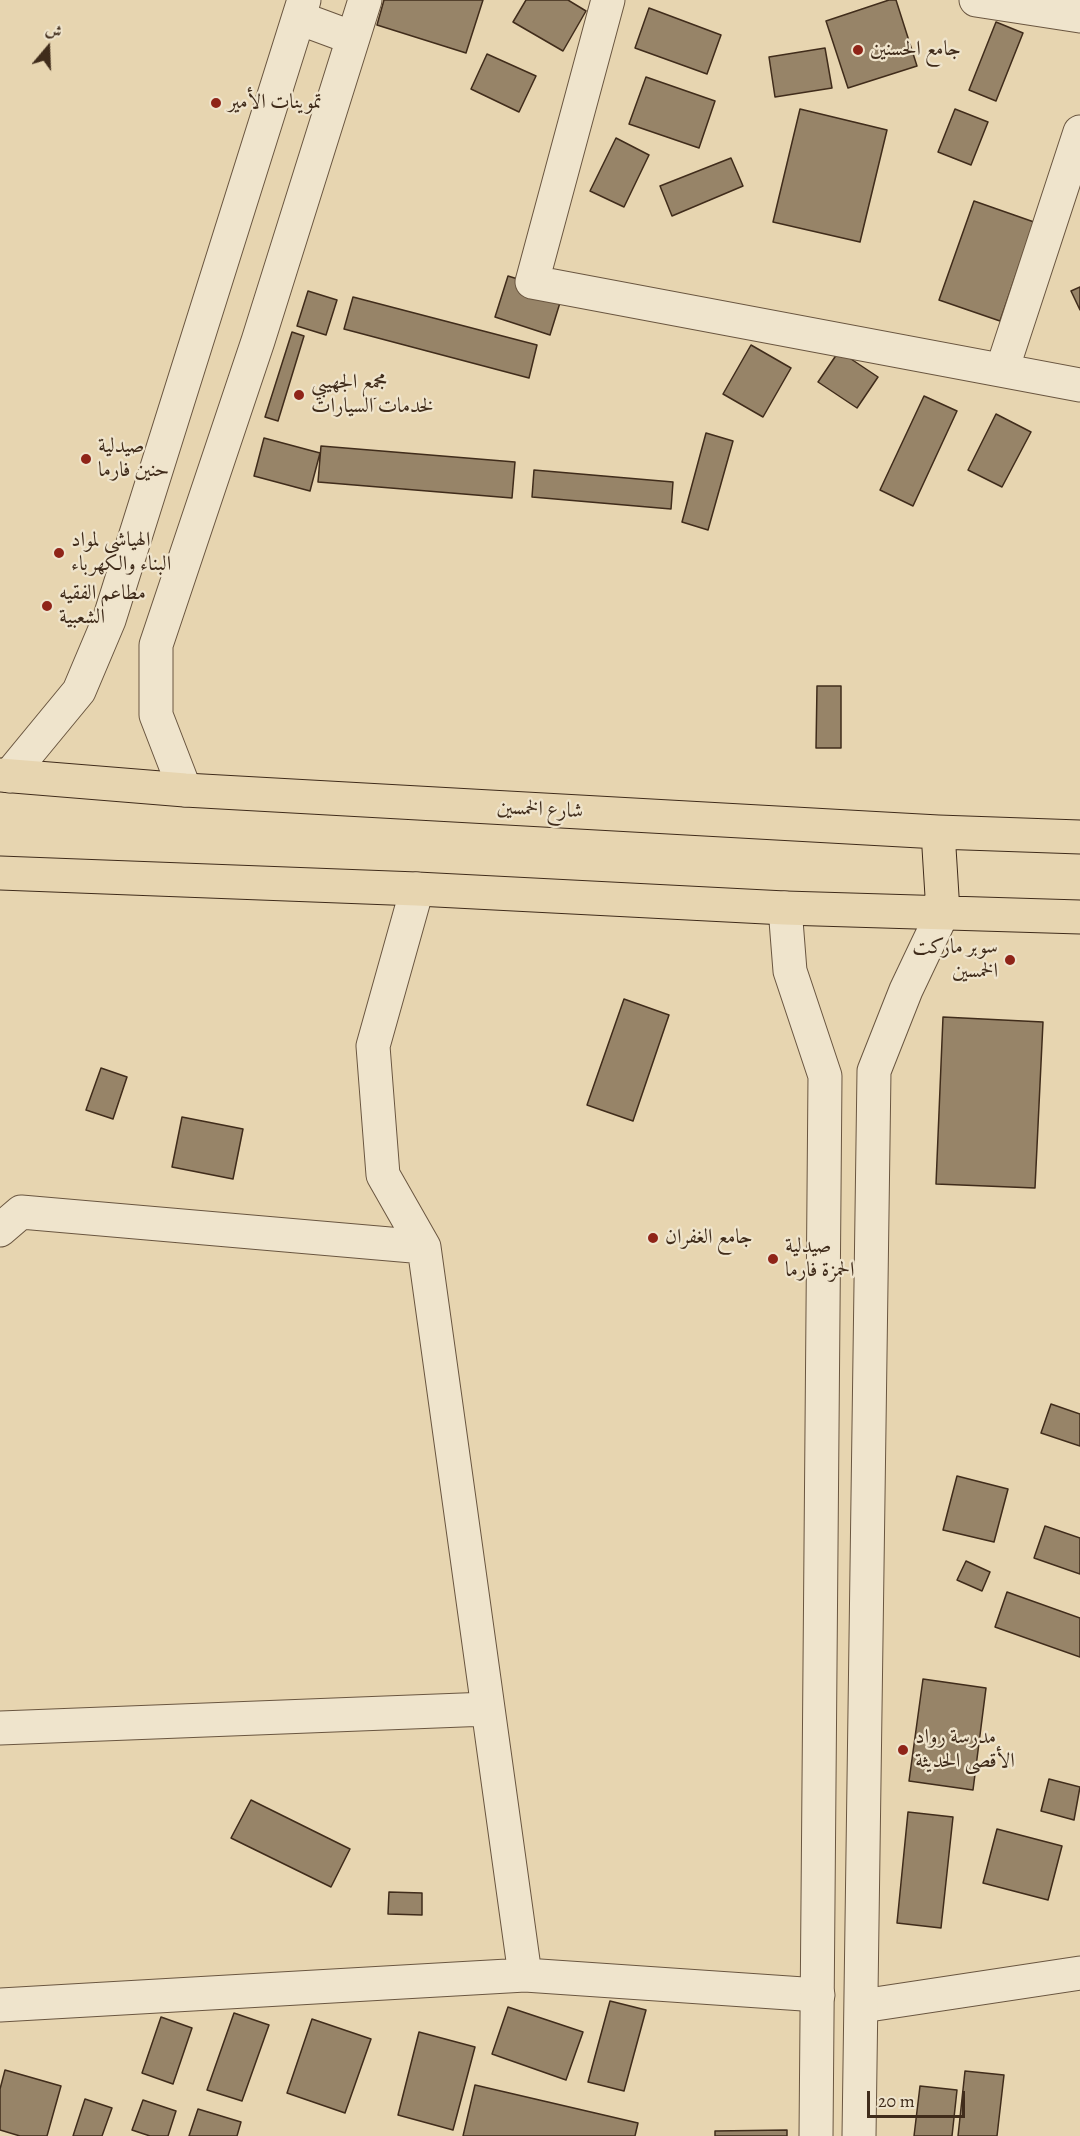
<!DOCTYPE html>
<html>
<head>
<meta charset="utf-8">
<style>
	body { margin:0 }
	#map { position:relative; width:1080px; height:2136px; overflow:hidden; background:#e7d5b0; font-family:Alegreya,Amiri,serif }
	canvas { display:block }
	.north { position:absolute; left:18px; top:18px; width:60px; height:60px; -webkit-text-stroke:4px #efe4cc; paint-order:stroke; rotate:19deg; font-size:16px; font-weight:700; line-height:24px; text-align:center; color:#402c1b }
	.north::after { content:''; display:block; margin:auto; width:21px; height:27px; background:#402c1b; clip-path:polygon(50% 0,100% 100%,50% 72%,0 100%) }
	.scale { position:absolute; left:867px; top:2091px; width:98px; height:27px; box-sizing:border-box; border:3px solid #402c1b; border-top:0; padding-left:8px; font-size:18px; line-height:21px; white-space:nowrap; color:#402c1b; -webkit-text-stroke:4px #efe4cc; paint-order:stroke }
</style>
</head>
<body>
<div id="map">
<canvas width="1080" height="2136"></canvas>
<div class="north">ش</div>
<div class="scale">20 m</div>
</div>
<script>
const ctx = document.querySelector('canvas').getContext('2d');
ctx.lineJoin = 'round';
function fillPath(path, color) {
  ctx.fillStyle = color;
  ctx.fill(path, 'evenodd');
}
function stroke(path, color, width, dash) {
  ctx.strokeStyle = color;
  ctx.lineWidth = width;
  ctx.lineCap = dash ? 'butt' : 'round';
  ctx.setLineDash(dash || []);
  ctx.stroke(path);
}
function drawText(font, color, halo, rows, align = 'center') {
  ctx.font = font + ' Alegreya,Amiri,serif';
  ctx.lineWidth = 4.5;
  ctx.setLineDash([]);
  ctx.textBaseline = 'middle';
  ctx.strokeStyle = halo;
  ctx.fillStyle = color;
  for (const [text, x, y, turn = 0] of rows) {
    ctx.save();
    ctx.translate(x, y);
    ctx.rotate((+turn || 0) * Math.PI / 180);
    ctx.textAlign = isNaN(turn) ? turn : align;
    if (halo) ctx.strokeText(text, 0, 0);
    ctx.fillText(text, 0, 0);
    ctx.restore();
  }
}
const building = new Path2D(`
	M384 0H483L466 53 377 25Z
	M526 0H568L586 11 563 51 513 22Z
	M889 0H896L917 66 848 88 826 21Z
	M649 8 721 35 707 74 635 48Z
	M996 22 1023 33 996 101 969 90Z
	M825 48 832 88 775 97 769 57Z
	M487 54 536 76 519 112 471 89Z
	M646 77 715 101 699 148 629 124Z
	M800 109 887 130 860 242 773 222Z
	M955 109 988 122 971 165 938 152Z
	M616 138 649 155 624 207 590 191Z
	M731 158 743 186 672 216 660 186Z
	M974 201 1034 222 1000 321 939 300Z
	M508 276 563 293 550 335 495 317Z
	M1080 287V310L1071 291Z
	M308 291 337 300 326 335 297 326Z
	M353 297 537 345 529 378 344 329Z
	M292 332 304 336 278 421 265 417Z
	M751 345 791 368 763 417 723 394Z
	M839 351 878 377 857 408 818 382Z
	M924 396 957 411 913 506 880 490Z
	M996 414 1031 432 1002 487 968 470Z
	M706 433 733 441 708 530 682 522Z
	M264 438 320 453 310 491 254 476Z
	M321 446 515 462 512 498 318 482Z
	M534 470 673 482 671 509 532 497Z
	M817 686H841V748H816Z
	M624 999 669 1015 633 1121 587 1105Z
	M943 1017 1043 1022 1035 1188 936 1184Z
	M101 1068 127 1077 113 1119 86 1110Z
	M182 1117 243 1129 233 1179 172 1167Z
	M1051 1404 1080 1414V1446L1041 1433Z
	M957 1476 1008 1489 994 1542 943 1530Z
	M1045 1526 1080 1538V1574L1034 1558Z
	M966 1561 990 1572 982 1591 957 1580Z
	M1007 1592 1080 1618V1657L995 1627Z
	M923 1679 986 1688 973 1790 909 1781Z
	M1049 1779 1080 1787 1074 1820 1041 1811Z
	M251 1800 350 1849 331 1887 231 1838Z
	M908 1812 953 1817 941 1928 897 1923Z
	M997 1829 1062 1846 1048 1900 983 1883Z
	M389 1892 422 1893V1915L388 1914Z
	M610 2001 646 2010 624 2091 588 2082Z
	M508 2007 583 2032 566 2080 492 2054Z
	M234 2013 269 2025 242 2101 207 2090Z
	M161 2017 192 2028 173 2084 142 2073Z
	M312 2019 371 2039 345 2113 287 2093Z
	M419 2032 475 2047 453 2130 398 2115Z
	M5 2070 61 2086 47 2136H20L0 2130V2089Z
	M965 2071 1004 2075 997 2136H958Z
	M475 2085 638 2123 635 2136H463Z
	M920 2086 957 2090 952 2136H914Z
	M85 2099 112 2108 102 2136H73Z
	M143 2100 176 2111 168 2136H150L132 2130Z
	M198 2109 241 2122 237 2136H189Z
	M787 2130V2136H715V2131Z`);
fillPath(building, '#978468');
stroke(building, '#402c1b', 1.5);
const minor = new Path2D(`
	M608 0 532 282 1080 385
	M976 0 1080 16
	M299 18 353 38
	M1002 370 1080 132
	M9 776 79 691 109 620 304 0
	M185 790 156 715V645L258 341 365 0
	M417 889 373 1046 383 1175 424 1247 525 1975
	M0 1230 21 1212 424 1247
	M0 1728 488 1709
	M0 2005 525 1975 818 1995
	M862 2006 1080 1973`);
const tertiary = new Path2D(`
	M785 908 790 971 825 1076 816 2136
	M859 2136 874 1071 906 990 943 912`);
const primary = new Path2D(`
	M0 775 185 790 938 832 1080 837
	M938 832 943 912
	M0 873 417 889 785 908 1080 917`);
stroke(minor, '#6a5640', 35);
stroke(tertiary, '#6a5640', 35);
stroke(primary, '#402c1b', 35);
stroke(minor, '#efe4cc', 33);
stroke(tertiary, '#efe4cc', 33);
stroke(primary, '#e7d5b0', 33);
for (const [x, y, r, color] of [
	[858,50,6,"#8f2418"],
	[216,103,6,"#8f2418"],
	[299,395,6,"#8f2418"],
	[86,459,6,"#8f2418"],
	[59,553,6,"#8f2418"],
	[47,606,6,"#8f2418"],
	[1010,960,6,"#8f2418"],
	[653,1238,6,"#8f2418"],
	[773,1259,6,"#8f2418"],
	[903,1750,6,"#8f2418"]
]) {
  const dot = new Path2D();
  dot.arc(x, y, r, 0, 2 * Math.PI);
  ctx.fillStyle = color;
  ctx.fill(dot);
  stroke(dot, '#efe4cc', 2);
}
drawText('21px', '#402c1b', '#efe4cc', [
	["جامع الحسنين",870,50],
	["تموينات الأمير",228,103],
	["مجمع الجهيبي",311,383],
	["لخدمات السيارات",311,407],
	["صيدلية",98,447],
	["حنين فارما",98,471],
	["الهياشي لمواد",71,541],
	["البناء والكهرباء",71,565],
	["مطاعم الفقيه",59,594],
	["الشعبية",59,618],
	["سوبر ماركت",998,948,"right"],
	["الخمسين",998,972,"right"],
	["جامع الغفران",665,1238],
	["صيدلية",785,1247],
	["الحمزة فارما",785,1271],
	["مدرسة رواد",915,1738],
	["الأقصى الحديثة",915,1762]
], 'left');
drawText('21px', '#402c1b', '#efe4cc', [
	["شارع الخمسين",540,810,3]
]);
</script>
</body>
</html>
